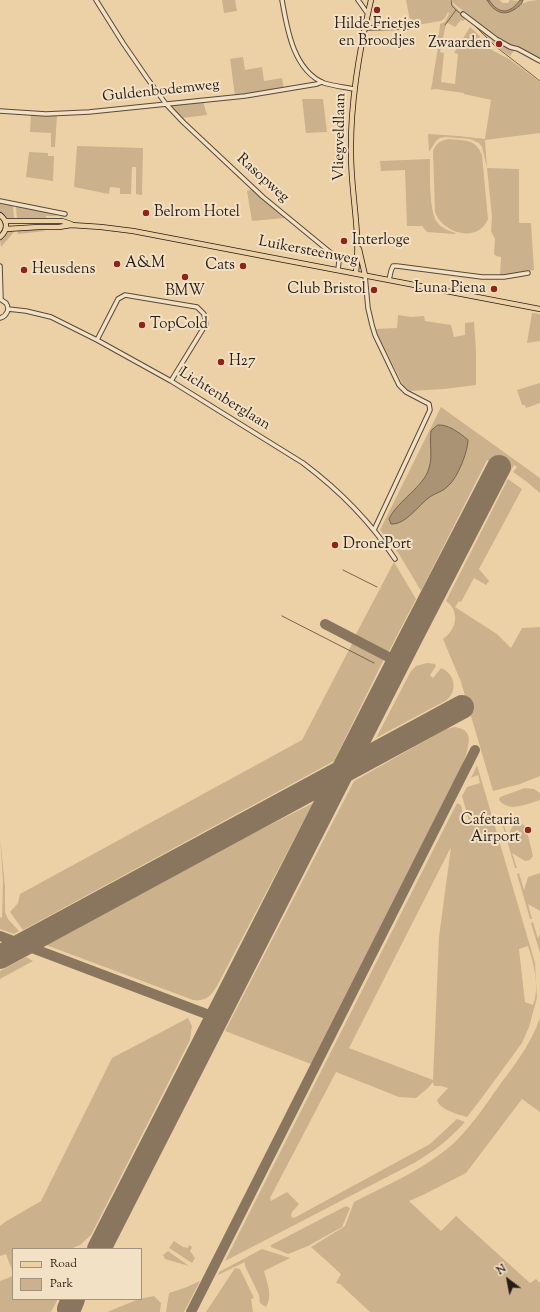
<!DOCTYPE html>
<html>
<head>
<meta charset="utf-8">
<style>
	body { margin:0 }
	#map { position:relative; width:540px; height:1312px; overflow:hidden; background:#edd1a6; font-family:"Sorts Mill Goudy",serif }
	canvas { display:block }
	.legend { position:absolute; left:12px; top:1248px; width:130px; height:52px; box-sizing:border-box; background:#f3e1c5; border:1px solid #a1927f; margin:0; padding:5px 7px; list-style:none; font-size:12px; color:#271c15 }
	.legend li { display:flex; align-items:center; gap:8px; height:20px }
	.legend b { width:20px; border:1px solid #a1927f }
	.north { position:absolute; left:488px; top:1260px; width:40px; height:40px; -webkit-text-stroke:3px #f3e1c5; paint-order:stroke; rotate:328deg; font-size:11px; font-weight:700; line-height:16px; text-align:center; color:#271c15 }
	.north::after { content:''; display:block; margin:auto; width:14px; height:18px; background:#271c15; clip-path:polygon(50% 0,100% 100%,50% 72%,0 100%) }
</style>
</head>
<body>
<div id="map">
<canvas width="540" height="1312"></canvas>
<ul class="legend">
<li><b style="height:5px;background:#edd1a6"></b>Road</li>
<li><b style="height:11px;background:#cbb28d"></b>Park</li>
</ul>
<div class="north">N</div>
</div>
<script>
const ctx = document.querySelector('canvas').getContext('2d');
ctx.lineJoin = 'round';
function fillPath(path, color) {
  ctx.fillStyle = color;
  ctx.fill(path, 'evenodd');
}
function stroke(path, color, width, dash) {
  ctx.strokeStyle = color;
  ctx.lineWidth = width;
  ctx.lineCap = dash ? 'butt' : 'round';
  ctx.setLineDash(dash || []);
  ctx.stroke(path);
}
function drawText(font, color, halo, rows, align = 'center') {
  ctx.font = font + ' "Sorts Mill Goudy",serif';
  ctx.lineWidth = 4;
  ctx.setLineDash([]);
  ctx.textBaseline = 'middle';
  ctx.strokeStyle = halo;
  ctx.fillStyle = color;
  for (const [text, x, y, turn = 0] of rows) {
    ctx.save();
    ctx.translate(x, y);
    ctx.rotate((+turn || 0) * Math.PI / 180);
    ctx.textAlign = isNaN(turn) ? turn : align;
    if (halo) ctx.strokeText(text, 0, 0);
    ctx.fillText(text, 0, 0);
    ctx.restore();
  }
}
fillPath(new Path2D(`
	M222 0H235L237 11 224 13Z
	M406 0H449L466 18 515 49 510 56 497 47 466 18 463 21 461 20 455 27 448 23 446 24 440 52 444 53 441 82 455 84 458 54 454 53 470 27 480 36 479 39 492 50 509 59 540 82V133L485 140 487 168 519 169V223H531L534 270 500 276 501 257 496 256 494 254 495 239 491 231 492 217 487 168 482 147 479 143 470 139 446 137 440 138 436 141 429 152 428 134 459 136 485 139 491 100 464 94V93L435 89 431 90 438 47 431 46 432 35H439L440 24 445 22 449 14 448 12 445 18 441 21 411 26Z
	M451 0H487C500 22 507 12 522 4 527 1 534 0 540 0V59L497 38 452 2Z
	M489 0H499L503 3H508L510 0 520 1C509 14 499 15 489 0Z
	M243 57 245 70 262 67 264 81 282 78 284 89 235 96 230 59Z
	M302 99H323L327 132 306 133Z
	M203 101 207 115 182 118 169 104Z
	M31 115H57L55 147H51V133L30 132Z
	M449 139C465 141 475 138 482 155L488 219C478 244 442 233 435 212L433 151C436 143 441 140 449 139Z
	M77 146 143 148 142 195 136 194V167H132L131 194H120V188L110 187 109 194 74 187Z
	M29 152 48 153V156H54L53 181 26 177Z
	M430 159C430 174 429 211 437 222 441 228 449 231 456 233L455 234 427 232 422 226H407L405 170 381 171 380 161Z
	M253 189 285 218 252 221 247 191Z
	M0 202 13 205 14 219H7L0 213Z
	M17 206 51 213 57 216H46V219H17L16 207Z
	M38 229 46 231 18 234 17 231Z
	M12 230V231H15L14 232 1 247 0 240 8 231Z
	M532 313 540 314V341L527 343Z
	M398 315 411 317 424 316 425 321 451 325 454 337 465 335V323L474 322 476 350V385L444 389 409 391 404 387 375 329 397 328Z
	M540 383V403L526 408 525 405H522L517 390Z
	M441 407 540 478V493L527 482 513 472 517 467 514 465 510 472 487 460 421 591 399 554 380 530Z
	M508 479 522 489 479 569 489 581 486 585 474 578 461 602 459 601 455 607 497 634 511 648 522 628 540 627V776L520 784 493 791 461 682 443 639C456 630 461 612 446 601Z
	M394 562 416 599 389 651 386 652 355 636Z
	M353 642 382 657 384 659 334 761 23 930 10 912 18 903 20 894 302 740Z
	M427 663 435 664 436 666 430 675 433 678 441 668C456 674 458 693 445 701L376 738 411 671 416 666Z
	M455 727C459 728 465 729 467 733 472 741 465 758 462 766L311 1064 225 1031 354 781 446 729Z
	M477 765 535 963 537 998 529 1027 522 1043 481 1099 467 1117C457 1114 440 1110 437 1100L448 1088 441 1086H434L433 1082 428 1088 416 1098 399 1097 336 1072 270 1198 271 1201 287 1192 299 1204 292 1212 291 1216 292 1217 294 1218 430 1144 457 1119 465 1122C450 1139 433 1152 414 1163L225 1261 457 803 461 805 466 826 470 824 462 796 467 787 480 783 478 775 471 778ZM451 847 439 937 433 1080 349 1048ZM528 946C534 964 540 987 533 1005L525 1002 519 949Z
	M525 788 534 789 540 793V800C527 804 509 813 499 800L500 797Z
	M313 803 217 986C211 996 205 1002 193 1000L46 945 258 831Z
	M520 822 526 827 533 856 530 860 525 861 512 853 517 868H515L502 823H503L508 837C510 831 512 824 520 822Z
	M0 836 5 887V912L8 919 19 931 14 934 0 929V917L2 918 3 882Z
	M519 873 524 890 528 877 540 873V911L528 904 532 919H530L517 874Z
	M533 922 538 939 540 933V953L531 923Z
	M26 957 33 961 0 979V971Z
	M188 1018 192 1026 190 1040 91 1235 80 1245 70 1249H13L12 1270 6 1254 0 1256V1226L5 1222 41 1201 112 1058Z
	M540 1018V1112L522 1099 466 1173 425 1194 409 1201 441 1231 456 1216 530 1283 536 1279 540 1283V1312H370L340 1284 336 1283 341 1274 311 1247 345 1226 354 1202C389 1184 427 1168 456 1141 473 1124 487 1103 501 1083 517 1062 531 1043 540 1018Z
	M346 1206 350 1208 342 1227 308 1246 288 1254 271 1247V1245Z
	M174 1241 183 1247 188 1248 189 1245 192 1247 190 1251 195 1258 192 1263 169 1248Z
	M262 1249 290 1258 264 1271C267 1283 273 1295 266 1307L260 1303 259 1295 245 1266V1262L218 1275 219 1272Z
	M168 1251 189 1266 165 1259 163 1255Z
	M235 1268 240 1269 254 1298 251 1299 253 1312H206Z
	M13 1276V1299H58L51 1312H0V1281Z
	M200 1281 184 1312H166L169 1293 187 1287Z
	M154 1296 161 1303 160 1312H107L139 1299Z`), '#cbb28d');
const water = new Path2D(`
	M487 0H489C499 15 510 14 520 0H523C522 5 519 6 515 9 503 17 494 12 487 0Z
	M438 425C448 424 460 433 468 440 468 451 458 477 449 485 445 490 439 492 433 495 420 502 407 525 391 524L389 519C398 500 424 487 429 468 433 456 429 443 431 431Z`);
fillPath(water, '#aa9375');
stroke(water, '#76634f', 1);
stroke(new Path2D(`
	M451 0 452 6 456 10 471 22 495 46 540 81
	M445 25 456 10
	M343 570 377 587
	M282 616 374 663`), '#76634f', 1);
stroke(new Path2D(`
	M325 624 398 662
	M0 936 217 1018
	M67 1312 69 1309
	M191 1312 475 750`), '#8a765e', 10);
stroke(new Path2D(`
	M0 957 462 707
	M99 1249 411 637 499 467
	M69 1309 73 1299`), '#8a765e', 24);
const minor = new Path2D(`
	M96 0 123 43 147 78 166 104 183 122 263 197 336 257 339 261 338 270
	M282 0C287 28 293 70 324 83 333 86 344 87 354 89
	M358 0 368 14
	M463 14 496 39 510 47 518 49 540 61
	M365 28 411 27
	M0 111 46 114 89 112 245 96 317 84 322 82
	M0 201 65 214
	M0 266 1 299
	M365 275 368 308 372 325 375 335 399 385 406 392 429 404 430 410 374 530
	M389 280 391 271 393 266H397L482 277H504L528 273
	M0 299 6 303C10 309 7 316 0 318
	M8 309 26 311 51 317 97 340 171 381 303 463C339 490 370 521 395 559
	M97 340 118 299 125 295 197 307 204 314 206 324 171 381`);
const major = new Path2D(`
	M0 215C8 221 8 230 0 237
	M5 221H62L71 224
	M6 229 39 227H59L71 225 101 227 133 231 540 309
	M359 249 365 275
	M356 273C361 234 351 194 351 154 350 102 359 51 371 0`);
stroke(minor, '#584939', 5.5);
stroke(major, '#271c15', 6);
stroke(minor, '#f3e1c5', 3.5);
stroke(major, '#edd1a6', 4.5);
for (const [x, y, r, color] of [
	[377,10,4,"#8f2418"],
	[499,44,4,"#8f2418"],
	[146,213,4,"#8f2418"],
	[344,241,4,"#8f2418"],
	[117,264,4,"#8f2418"],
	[243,266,4,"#8f2418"],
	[24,270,4,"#8f2418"],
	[185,277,4,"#8f2418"],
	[494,289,4,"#8f2418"],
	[374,290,4,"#8f2418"],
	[142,325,4,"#8f2418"],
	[221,362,4,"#8f2418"],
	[335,545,4,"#8f2418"],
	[528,830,4,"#8f2418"]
]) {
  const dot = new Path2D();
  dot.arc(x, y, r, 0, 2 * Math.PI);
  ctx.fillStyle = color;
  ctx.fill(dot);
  stroke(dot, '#f3e1c5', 1.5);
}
drawText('15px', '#271c15', '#f3e1c5', [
	["Hilde Frietjes",377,25,"center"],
	["en Broodjes",377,42,"center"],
	["Zwaarden",491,44,"right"],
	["Belrom Hotel",154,213],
	["Interloge",352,241],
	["A&M",125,264],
	["Cats",235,266,"right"],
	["Heusdens",32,270],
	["Luna Piena",486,289,"right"],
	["Club Bristol",366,290,"right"],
	["BMW",185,292,"center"],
	["TopCold",150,325],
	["H27",229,362],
	["DronePort",343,545],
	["Cafetaria",520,821,"right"],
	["Airport",520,838,"right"]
], 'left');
drawText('15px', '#271c15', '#f3e1c5', [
	["Guldenbodemweg",161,92,-6],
	["Vliegveldlaan",341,137,-89],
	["Rasopweg",262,179,42],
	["Luikersteenweg",308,252,11],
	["Lichtenberglaan",224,400,32]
]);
</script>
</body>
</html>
